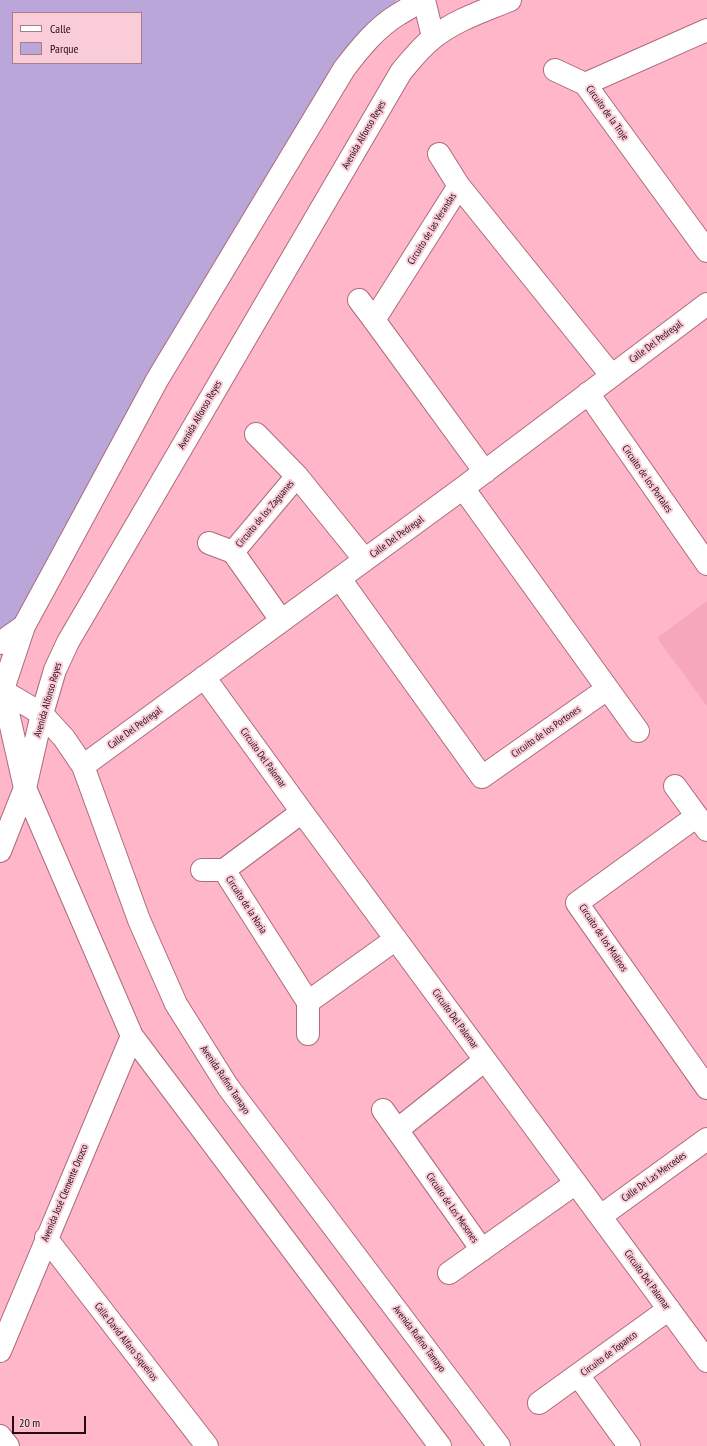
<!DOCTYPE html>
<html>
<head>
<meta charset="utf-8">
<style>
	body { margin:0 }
	#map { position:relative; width:707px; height:1446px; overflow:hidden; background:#feb6c8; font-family:"PT Sans Narrow",sans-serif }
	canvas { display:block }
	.legend { position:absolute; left:12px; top:12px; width:130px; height:52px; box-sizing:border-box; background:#f9ccd7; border:1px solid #a47f89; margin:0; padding:5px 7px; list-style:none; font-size:12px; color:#240b13 }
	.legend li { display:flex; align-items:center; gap:8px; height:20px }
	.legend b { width:20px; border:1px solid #a47f89 }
	.scale { position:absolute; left:12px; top:1416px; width:74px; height:18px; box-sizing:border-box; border:2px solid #240b13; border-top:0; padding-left:5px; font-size:12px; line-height:14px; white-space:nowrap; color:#240b13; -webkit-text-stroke:3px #f9ccd7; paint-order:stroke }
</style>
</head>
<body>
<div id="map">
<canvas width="707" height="1446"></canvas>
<ul class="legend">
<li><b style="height:5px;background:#fff"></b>Calle</li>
<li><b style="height:11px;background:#baa6d9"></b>Parque</li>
</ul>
<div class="scale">20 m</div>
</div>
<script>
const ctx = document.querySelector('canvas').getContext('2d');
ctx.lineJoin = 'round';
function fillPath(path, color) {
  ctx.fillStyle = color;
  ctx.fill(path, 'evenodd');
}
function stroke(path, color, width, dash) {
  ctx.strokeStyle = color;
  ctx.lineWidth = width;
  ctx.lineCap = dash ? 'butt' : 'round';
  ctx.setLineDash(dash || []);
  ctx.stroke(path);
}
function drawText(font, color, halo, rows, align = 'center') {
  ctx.font = font + ' "PT Sans Narrow",sans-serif';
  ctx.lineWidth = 4;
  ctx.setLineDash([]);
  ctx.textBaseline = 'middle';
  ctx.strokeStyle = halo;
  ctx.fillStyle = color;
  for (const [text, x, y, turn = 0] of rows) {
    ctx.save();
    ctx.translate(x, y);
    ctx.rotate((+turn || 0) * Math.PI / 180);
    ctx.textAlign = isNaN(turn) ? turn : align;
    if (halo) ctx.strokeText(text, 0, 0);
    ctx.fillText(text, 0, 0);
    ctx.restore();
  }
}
fillPath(new Path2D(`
	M707 601V706L657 638Z`), '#f6a7bc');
fillPath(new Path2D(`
	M0 0H396L397 3 8 640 0 631ZM13 13H141V63H13Z`), '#baa6d9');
const minor = new Path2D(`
	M424 0 433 37
	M555 70 585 84 707 251
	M585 84 707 30
	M439 154 459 186 612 376
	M359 300 374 320 485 472
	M374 320 459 186
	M588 393 707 564
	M256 434 297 476 365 560
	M463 488 638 731
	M209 543 233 552
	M233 552 297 476
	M233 552 281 620
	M340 579 482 777 607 689
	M0 643 24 626
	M204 677 302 812 707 1361
	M0 688 3 691 42 714 64 738 83 766 139 920 176 1004 228 1087 499 1446
	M3 691 25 788 132 1036 440 1446
	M0 704 6 680 24 626 55 569 157 380 344 69C360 48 377 27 399 14 407 9 416 4 424 0
	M83 766 463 488 707 304
	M675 786 707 830
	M697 816 577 903 707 1088
	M0 851 25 788 42 714 55 670 68 642 401 72C411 60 420 48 433 38 455 20 484 11 510 0
	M202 870H224
	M224 870 308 1002V1034
	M224 870 302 812
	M308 1002 396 939
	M383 1110 482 1250
	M397 1130 485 1060
	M601 1216 707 1139
	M46 1238 207 1446
	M449 1273 576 1183
	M0 1351 132 1036
	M578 1375 629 1446
	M539 1403 669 1309
	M0 1436 8 1446`);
stroke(minor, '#ac6b7c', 24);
stroke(minor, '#fff', 22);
drawText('10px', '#240b13', '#f9ccd7', [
	["Circuito de la Troje",607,113,54],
	["Avenida Alfonso Reyes",364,135,-60],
	["Circuito de las Verandas",432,229,-58],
	["Calle Del Pedregal",656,342,-37],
	["Avenida Alfonso Reyes",200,415,-60],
	["Circuito de los Portales",647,479,55],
	["Circuito de los Zaguanes",265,514,-50],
	["Calle Del Pedregal",397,537,-36],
	["Avenida Alfonso Reyes",48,700,-74],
	["Calle Del Pedregal",135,728,-36],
	["Circuito de los Portones",546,732,-35],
	["Circuito Del Palomar",263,758,54],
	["Circuito de la Noria",246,905,57],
	["Circuito de los Molinos",603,938,56],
	["Circuito Del Palomar",455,1019,54],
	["Avenida Rufino Tamayo",225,1080,56],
	["Calle De Las Mercedes",654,1177,-36],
	["Avenida José Clemente Orozco",65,1193,-67],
	["Circuito de Los Mesones",452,1208,55],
	["Circuito Del Palomar",647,1280,54],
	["Avenida Rufino Tamayo",419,1339,53],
	["Calle David Alfaro Siqueiros",126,1342,52],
	["Circuito de Topanco",609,1354,-37]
]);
</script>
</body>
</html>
